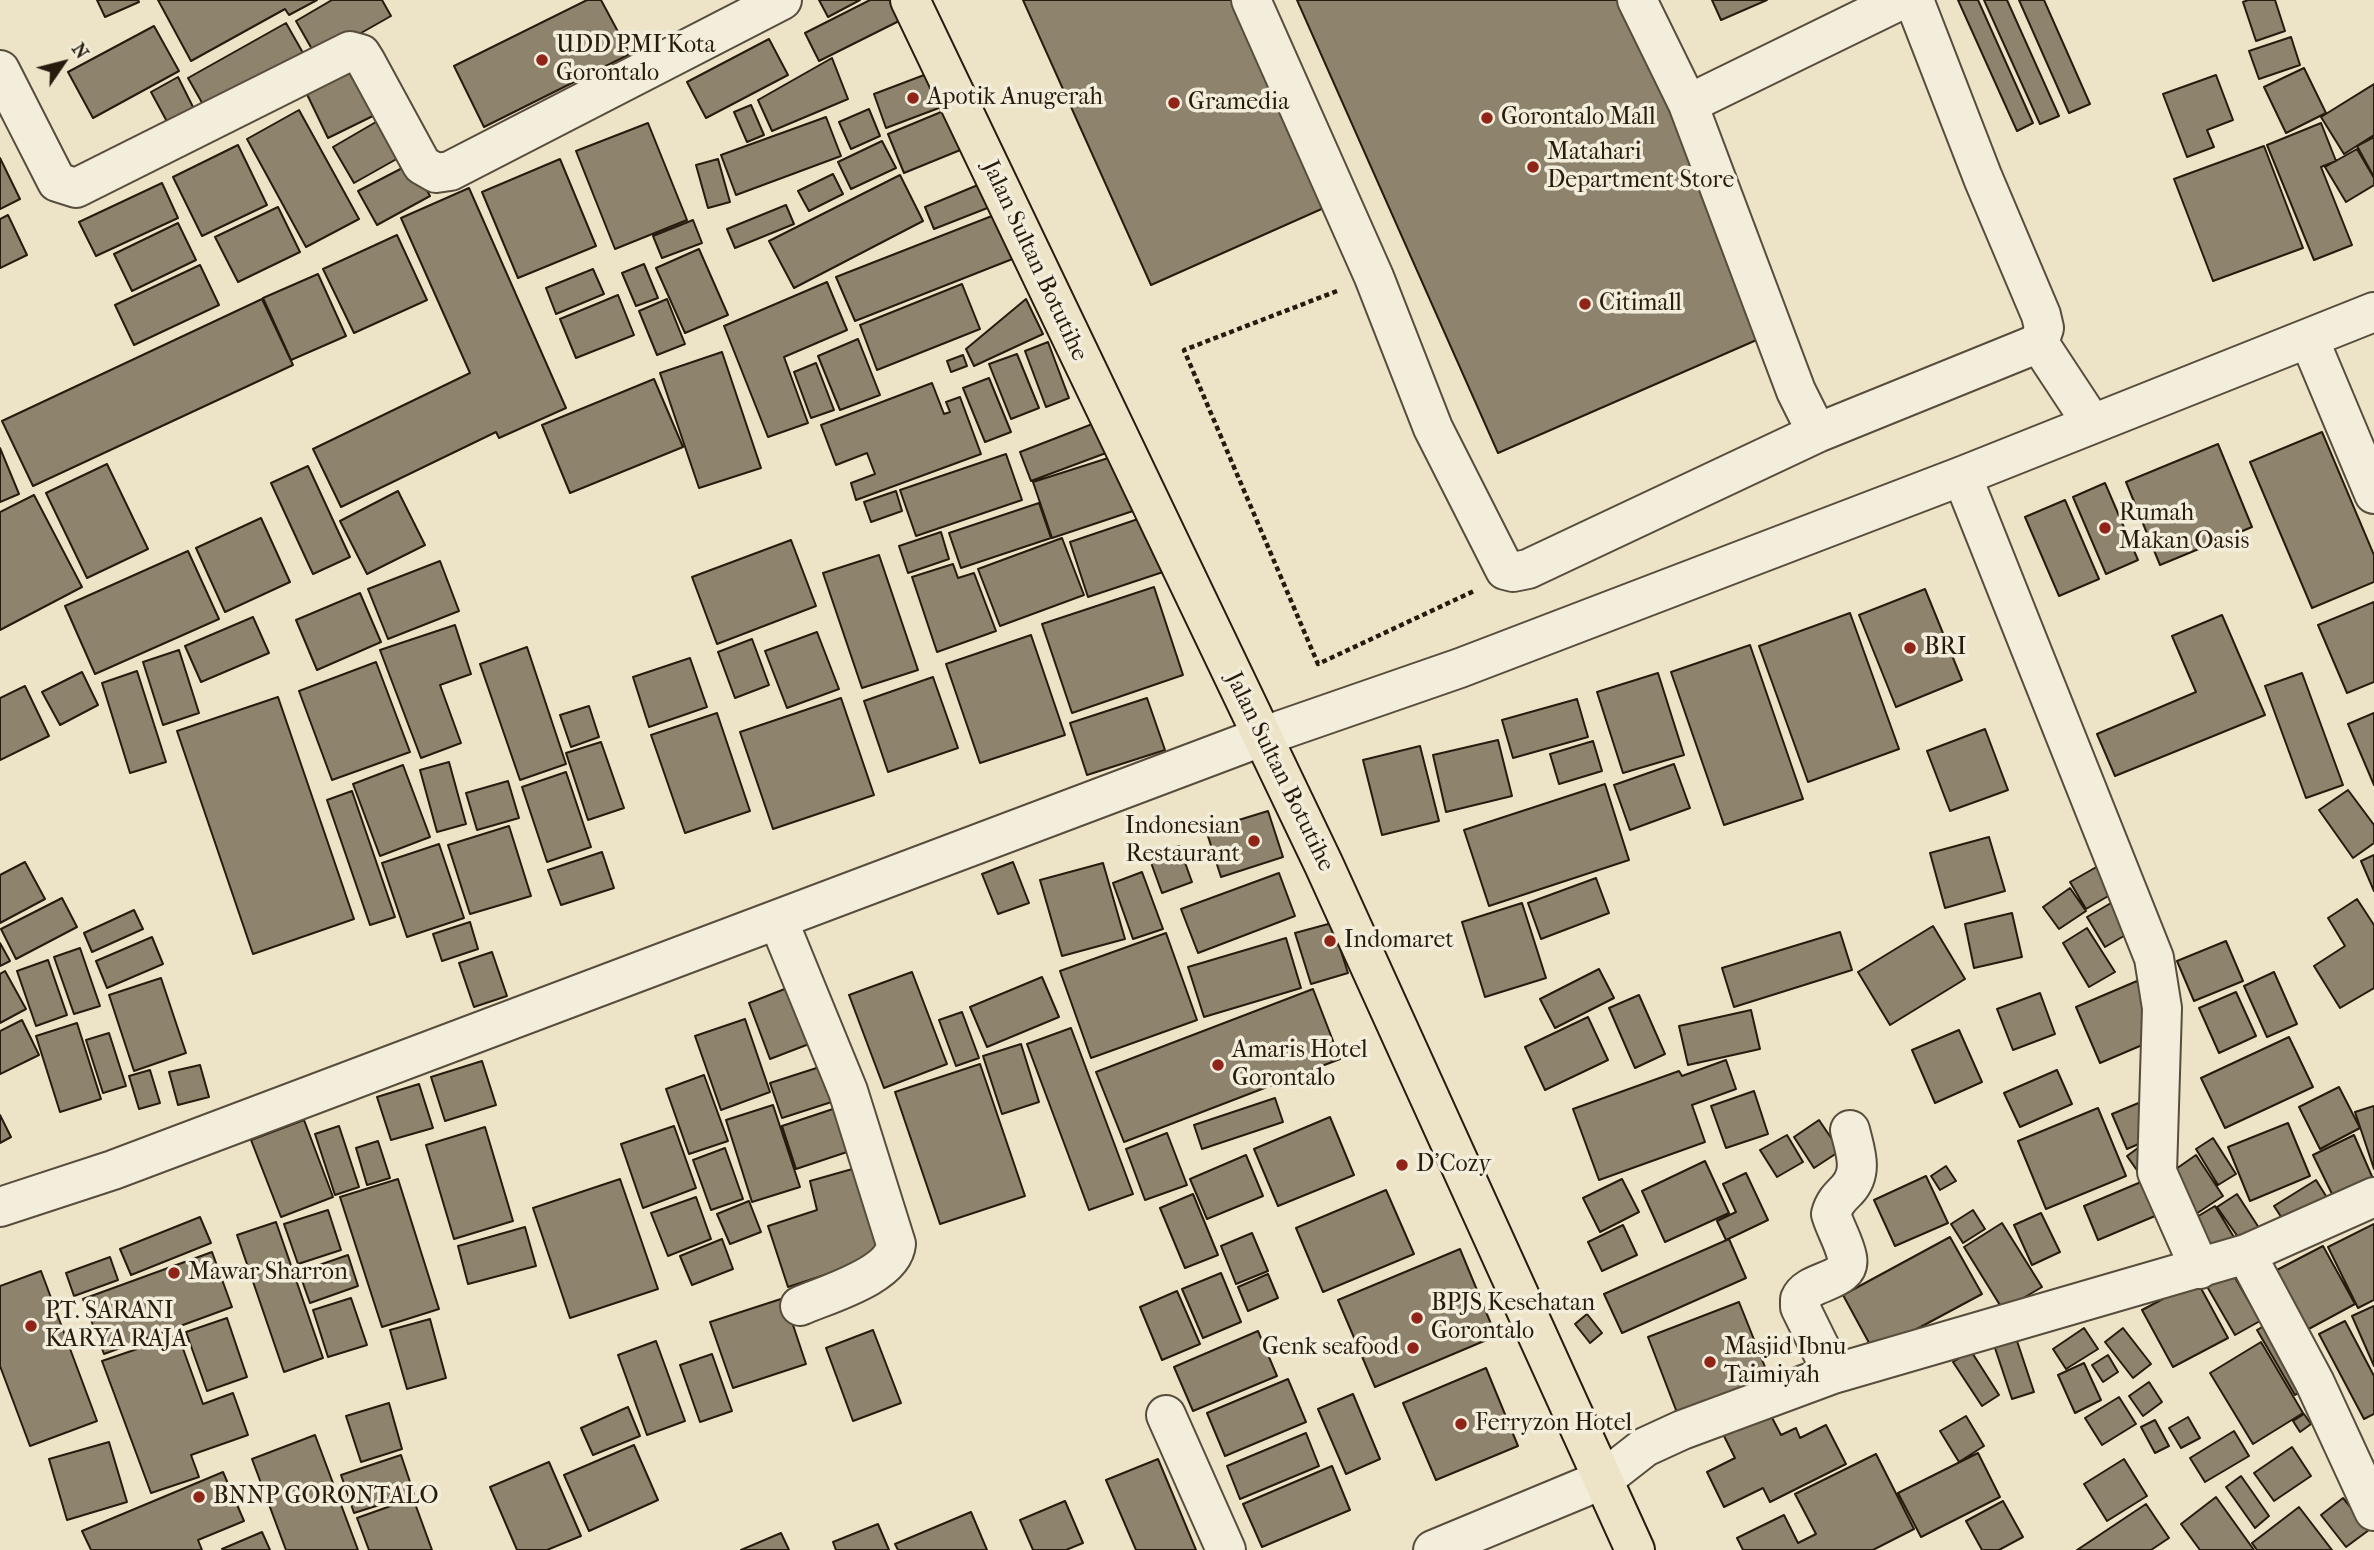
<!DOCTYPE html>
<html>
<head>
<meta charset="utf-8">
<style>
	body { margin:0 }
	#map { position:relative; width:2374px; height:1550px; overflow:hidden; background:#ede4c8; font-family:"IM FELL French Canon",serif }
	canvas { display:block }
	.north { position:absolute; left:28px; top:28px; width:70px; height:70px; -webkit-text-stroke:5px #f3eddb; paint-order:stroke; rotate:55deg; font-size:19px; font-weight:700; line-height:28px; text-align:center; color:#271b0d }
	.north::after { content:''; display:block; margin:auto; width:24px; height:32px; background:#271b0d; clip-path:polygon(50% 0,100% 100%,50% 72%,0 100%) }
</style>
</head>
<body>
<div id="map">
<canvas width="2374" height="1550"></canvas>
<div class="north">N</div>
</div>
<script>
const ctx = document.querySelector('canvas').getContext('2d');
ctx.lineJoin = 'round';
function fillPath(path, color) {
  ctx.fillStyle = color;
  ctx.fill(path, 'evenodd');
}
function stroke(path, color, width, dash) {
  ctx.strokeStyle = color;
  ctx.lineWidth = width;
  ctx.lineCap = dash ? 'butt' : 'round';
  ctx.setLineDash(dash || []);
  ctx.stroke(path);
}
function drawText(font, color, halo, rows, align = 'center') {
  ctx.font = font + ' "IM FELL French Canon",serif';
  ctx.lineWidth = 7;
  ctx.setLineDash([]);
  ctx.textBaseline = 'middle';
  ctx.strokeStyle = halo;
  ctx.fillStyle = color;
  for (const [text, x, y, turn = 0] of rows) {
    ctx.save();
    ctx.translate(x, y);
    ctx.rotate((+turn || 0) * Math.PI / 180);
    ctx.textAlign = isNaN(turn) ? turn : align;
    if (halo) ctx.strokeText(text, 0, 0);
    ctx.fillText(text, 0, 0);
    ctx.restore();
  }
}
const building = new Path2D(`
	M97 0H138L139 2 105 17Z
	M158 0H317L289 15 285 9 191 61Z
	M332 0H382L391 16 317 58 296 21Z
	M587 0H601L630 54 484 127 454 66Z
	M819 0H860L828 17Z
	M870 0H903L911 15 819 61 805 33Z
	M1023 0H1233L1326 207 1151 285Z
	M1297 0H1621L1768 335 1498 453Z
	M1712 0H1767L1721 20Z
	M1958 0H1978L2033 123 2017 131Z
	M1984 0H2007L2059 116 2040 124Z
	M2019 0H2044L2090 104 2069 113Z
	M2248 0H2275L2285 31 2256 41 2243 2Z
	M286 23 307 60 209 115 188 78Z
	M154 26 179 71 93 118 68 72Z
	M2291 37 2300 65 2259 79 2249 51Z
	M769 39 788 75 706 118 687 82Z
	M832 58 848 99 772 131 758 100Z
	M355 60 381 112 328 138 303 86Z
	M2304 68 2326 113 2286 133 2264 87Z
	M940 69 952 103 886 128 874 94Z
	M2216 75 2233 120 2207 130 2214 147 2187 157 2163 94Z
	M178 77 197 115 171 129 151 92Z
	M2374 84V135L2344 154 2321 117Z
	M751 105 764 135 747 142 734 112Z
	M958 105 975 144 904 173 888 134Z
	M869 109 880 136 851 149 839 122Z
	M299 110 359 219 306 247 247 139Z
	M388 115 409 152 354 183 333 147Z
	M826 117 841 156 736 195 721 155Z
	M648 123 687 220 615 249 576 151Z
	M2321 123 2336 161 2321 167 2352 245 2314 260 2267 145Z
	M2374 137V177L2357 146Z
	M882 141 896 168 851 189 838 162Z
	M238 145 267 205 202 236 173 177Z
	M2264 146 2303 248 2213 281 2174 179Z
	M2357 149 2374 178V185L2346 202 2325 167Z
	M0 158 20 199 0 209Z
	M560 159 596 246 518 278 482 192Z
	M718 159 730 202 708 208 696 165Z
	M412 163 430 196 377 225 358 191Z
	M833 174 843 194 809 211 798 191Z
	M900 175 923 221 794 288 769 241Z
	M985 182 995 205 934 229 925 207Z
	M162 183 178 218 96 256 79 222Z
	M469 188 566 408 499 438 496 432 341 507 313 449 470 373 401 218Z
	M786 205 794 224 735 248 727 229Z
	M278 207 300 252 238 282 215 237Z
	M997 214 1015 258 855 321 836 277Z
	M8 215 27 255 0 268V219Z
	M693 220 702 243 662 258 653 236Z
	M178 223 196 260 132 291 114 254Z
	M397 235 427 300 354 333 323 269Z
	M699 249 728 315 685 333 656 268Z
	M644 264 658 298 636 306 622 273Z
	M200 265 219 305 134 345 115 305Z
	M593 269 604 294 556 314 546 288Z
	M318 274 346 336 291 360 263 298Z
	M827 282 847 330 784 357 808 423 768 437 724 326Z
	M962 284 980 329 877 370 860 325Z
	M618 295 634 335 576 358 560 319Z
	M262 299 293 365 33 486 2 421Z
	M667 299 685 344 657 355 639 311Z
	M1026 299 1043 334 974 366 966 349Z
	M858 339 880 395 840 410 818 356Z
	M1048 342 1069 398 1046 407 1025 351Z
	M722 352 761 468 699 488 660 373Z
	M1017 354 1039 408 1011 419 989 364Z
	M963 355 967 366 951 372 947 361Z
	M816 363 834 410 811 418 794 372Z
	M989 378 1011 432 985 442 963 388Z
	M654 379 683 447 570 493 542 425Z
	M932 383 944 414 950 412 946 402 960 397 981 454 856 500 851 483 875 474 867 453 836 465 821 425Z
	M1095 423 1106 453 1031 481 1020 452Z
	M2322 432 2374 555V582L2312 608 2250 462Z
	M2218 444 2252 527 2160 565 2126 482Z
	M0 448 19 494 0 502Z
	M1124 453 1142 508 1052 538 1033 482Z
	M1006 454 1022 500 916 536 900 490Z
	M107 464 148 549 87 578 46 493Z
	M308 466 350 557 313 574 271 483Z
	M2105 483 2138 560 2106 574 2073 497Z
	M398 491 425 545 367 574 340 521Z
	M896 491 902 511 871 522 864 502Z
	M34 495 82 587 0 630V512Z
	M2065 500 2099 579 2059 596 2025 517Z
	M1039 503 1051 538 961 568 949 533Z
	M1147 516 1166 571 1088 597 1070 542Z
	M261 518 290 582 225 612 196 548Z
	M941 532 949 559 908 573 899 546Z
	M1062 538 1084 595 1000 626 978 569Z
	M791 540 816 606 717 644 692 577Z
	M188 551 219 619 95 674 65 606Z
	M879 555 918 670 862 688 823 573Z
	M440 561 459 611 388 639 368 589Z
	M953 564 958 578 974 573 996 631 937 652 912 577Z
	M1154 587 1183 675 1072 713 1042 624Z
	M1925 589 1962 680 1896 707 1859 615Z
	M360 593 381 642 317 670 296 620Z
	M2374 602V682L2347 693 2318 625Z
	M1850 613 1899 749 1808 782 1759 646Z
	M2222 615 2265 715 2115 776 2097 734 2196 692 2172 636Z
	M253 617 269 653 201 682 185 646Z
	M455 625 471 674 440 685 461 743 421 758 380 650Z
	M817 632 839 689 787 708 765 651Z
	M1031 635 1065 735 980 763 946 664Z
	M752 639 769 685 735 698 718 652Z
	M1750 645 1803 799 1724 825 1671 672Z
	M527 647 566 764 520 780 480 664Z
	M179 650 199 713 163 725 143 662Z
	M690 658 707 707 649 727 633 677Z
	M376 662 410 752 332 780 299 691Z
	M137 671 166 762 130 773 102 683Z
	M82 672 98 705 60 725 42 692Z
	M1658 673 1684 755 1623 773 1597 692Z
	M2302 673 2343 785 2306 798 2265 686Z
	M933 677 958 748 888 772 864 701Z
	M25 686 49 736 0 760V698Z
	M278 697 354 919 253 954 177 731Z
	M841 698 874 795 773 829 740 732Z
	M1147 698 1165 750 1087 775 1070 723Z
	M1577 699 1588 737 1513 758 1502 720Z
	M589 706 599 737 571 747 560 715Z
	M717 713 750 811 685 833 651 735Z
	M2374 713V785L2348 724Z
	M1985 729 2008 790 1950 811 1927 751Z
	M1498 740 1512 796 1446 812 1433 755Z
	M1593 741 1602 771 1559 784 1550 754Z
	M601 742 624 808 588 820 566 753Z
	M1420 746 1439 821 1382 835 1363 760Z
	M449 762 466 824 437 832 420 770Z
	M1674 764 1690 808 1630 830 1614 785Z
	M403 765 430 837 380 856 353 784Z
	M566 772 591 847 547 862 522 787Z
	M508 781 519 818 477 830 466 793Z
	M1605 784 1629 860 1489 906 1464 830Z
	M2348 790 2374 825V843L2353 858 2319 810Z
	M352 791 395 917 370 925 327 800Z
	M1268 811 1283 857 1221 877 1206 830Z
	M509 826 531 896 470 914 448 845Z
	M1989 837 2005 891 1945 908 1930 853Z
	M439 844 464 918 407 937 382 863Z
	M1179 846 1192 882 1162 893 1149 857Z
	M602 852 614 888 561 905 548 870Z
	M2374 855V891L2361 861Z
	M2107 861 2122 888 2086 909 2070 882Z
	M25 862 45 899 0 923V875Z
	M1013 862 1029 903 998 914 982 874Z
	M1103 863 1125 939 1062 956 1040 880Z
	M1142 872 1163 929 1133 939 1113 883Z
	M1279 873 1295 916 1198 953 1181 909Z
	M1596 878 1609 913 1541 939 1528 903Z
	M2070 888 2086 911 2059 929 2043 907Z
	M2123 896 2141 926 2105 947 2087 917Z
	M62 898 77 927 16 959 1 929Z
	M2357 899 2374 925V988L2340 1008 2314 966 2345 946 2328 918Z
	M1522 903 1546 978 1485 997 1462 922Z
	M134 910 143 929 92 952 84 933Z
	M2012 913 2022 957 1974 968 1965 924Z
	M470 922 478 949 442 961 433 934Z
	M1332 923 1348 973 1311 984 1295 933Z
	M1933 926 1965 979 1890 1025 1858 972Z
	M2087 928 2115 972 2089 987 2063 943Z
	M1840 932 1852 970 1734 1007 1722 968Z
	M1166 933 1197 1020 1091 1058 1060 971Z
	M152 937 163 964 107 988 96 961Z
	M1286 938 1301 988 1204 1017 1188 967Z
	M2226 941 2243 981 2194 1001 2177 961Z
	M0 943 10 961 0 966Z
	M80 948 100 1006 74 1014 54 957Z
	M492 952 507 996 474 1007 459 963Z
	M48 960 67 1015 36 1026 17 971Z
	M1599 969 1614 998 1555 1028 1540 999Z
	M5 971 26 1009 0 1023V974Z
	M912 972 947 1064 884 1088 849 995Z
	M2274 972 2297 1024 2267 1037 2244 986Z
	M1042 977 1059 1017 987 1047 970 1007Z
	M161 978 186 1053 134 1071 109 995Z
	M2137 981 2161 1037 2100 1063 2076 1007Z
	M800 983 822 1039 770 1059 749 1003Z
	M1313 989 1340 1059 1124 1142 1096 1072Z
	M2236 992 2256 1036 2219 1053 2199 1008Z
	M2040 993 2055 1034 2013 1050 1997 1009Z
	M1639 995 1665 1054 1635 1068 1609 1008Z
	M1751 1010 1760 1049 1688 1065 1679 1026Z
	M962 1012 979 1058 956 1066 939 1020Z
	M1588 1017 1608 1060 1545 1090 1525 1047Z
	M745 1019 770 1092 721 1110 695 1036Z
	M22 1020 39 1055 0 1074V1031Z
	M77 1023 101 1099 60 1112 36 1036Z
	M1071 1028 1133 1194 1089 1210 1027 1044Z
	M1959 1030 1982 1082 1935 1103 1912 1050Z
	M109 1033 126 1086 103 1093 86 1040Z
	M2289 1037 2313 1087 2225 1128 2201 1078Z
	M1021 1044 1039 1102 1002 1114 983 1056Z
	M1726 1060 1736 1089 1692 1105 1705 1142 1599 1180 1573 1109 1679 1071 1682 1076Z
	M482 1061 496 1105 445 1121 431 1077Z
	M832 1063 844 1098 782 1118 770 1083Z
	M980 1064 1025 1196 940 1224 895 1092Z
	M200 1065 209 1097 178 1105 169 1072Z
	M150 1070 160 1103 139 1109 129 1076Z
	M2057 1070 2072 1104 2020 1127 2004 1093Z
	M704 1075 728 1141 689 1154 666 1089Z
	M419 1084 433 1128 391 1140 377 1097Z
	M2339 1087 2360 1128 2320 1149 2299 1107Z
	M1754 1091 1768 1134 1726 1148 1711 1106Z
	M1275 1098 1283 1122 1202 1149 1194 1125Z
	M2141 1102 2155 1137 2127 1149 2112 1114Z
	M851 1103 865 1146 796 1169 782 1126Z
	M773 1105 800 1187 752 1202 726 1120Z
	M2374 1106V1169L2355 1112Z
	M2098 1108 2126 1176 2046 1209 2018 1141Z
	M0 1115 11 1137 0 1143Z
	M1330 1117 1354 1175 1278 1206 1254 1149Z
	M304 1120 333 1197 281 1217 251 1140Z
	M1819 1120 1840 1151 1814 1168 1794 1137Z
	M2288 1123 2310 1176 2250 1201 2228 1147Z
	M339 1126 359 1187 335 1195 315 1134Z
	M674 1126 696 1188 643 1208 621 1144Z
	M485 1127 513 1221 454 1239 426 1145Z
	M1167 1133 1187 1185 1145 1200 1126 1149Z
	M1787 1135 1803 1162 1777 1177 1760 1150Z
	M2354 1135 2374 1181 2335 1200 2313 1155Z
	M2213 1138 2236 1174 2218 1185 2196 1149Z
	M378 1141 390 1178 367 1185 356 1148Z
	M2142 1145 2141 1176 2127 1156Z
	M725 1148 743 1199 711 1210 693 1160Z
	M1246 1155 1263 1196 1207 1219 1190 1179Z
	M2196 1155 2223 1196 2190 1218 2163 1178Z
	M1705 1161 1729 1213 1665 1242 1642 1191Z
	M863 1166 889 1254 788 1287 768 1226 817 1210 810 1181Z
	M1946 1166 1956 1181 1940 1190 1931 1176Z
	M1746 1173 1768 1220 1726 1240 1717 1221 1736 1212 1723 1184Z
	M1926 1176 1948 1223 1895 1246 1874 1200Z
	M398 1179 439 1309 382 1327 340 1197Z
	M620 1179 658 1289 570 1318 533 1208Z
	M1622 1179 1639 1212 1600 1232 1583 1198Z
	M2316 1180 2331 1204 2289 1229 2274 1206Z
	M2141 1182 2155 1216 2098 1240 2084 1206Z
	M1386 1190 1414 1254 1323 1292 1296 1228Z
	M1193 1194 1218 1255 1185 1268 1160 1208Z
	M2237 1194 2263 1234 2245 1247 2217 1207Z
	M696 1197 711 1239 668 1256 651 1213Z
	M749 1201 761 1232 730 1244 717 1214Z
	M2215 1206 2240 1247 2210 1265 2185 1224Z
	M328 1210 341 1250 298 1264 284 1224Z
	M1973 1210 1985 1229 1963 1243 1951 1224Z
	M2041 1213 2060 1252 2032 1265 2014 1225Z
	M200 1217 211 1243 131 1275 120 1249Z
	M276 1222 323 1358 284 1372 237 1235Z
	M2002 1223 2042 1287 2003 1310 1964 1247Z
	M2374 1224V1300L2358 1308 2328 1247Z
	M1623 1225 1637 1255 1602 1271 1588 1242Z
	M525 1227 536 1266 468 1284 458 1246Z
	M1252 1233 1268 1271 1236 1284 1221 1246Z
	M1950 1237 1982 1294 1874 1352 1843 1295Z
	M722 1239 733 1269 692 1285 680 1256Z
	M1729 1239 1746 1278 1622 1333 1604 1294Z
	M2323 1246 2355 1304 2305 1331 2273 1272Z
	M1460 1249 1496 1336 1375 1387 1338 1300Z
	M212 1252 232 1307 104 1354 83 1299Z
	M348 1255 358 1286 310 1303 299 1272Z
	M110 1257 118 1280 74 1296 66 1273Z
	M2230 1269 2260 1321 2235 1335 2205 1283Z
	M41 1271 97 1421 30 1446 0 1366V1286Z
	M1221 1273 1241 1322 1203 1338 1182 1289Z
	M1268 1274 1278 1298 1248 1311 1238 1287Z
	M2197 1281 2228 1338 2173 1367 2142 1310Z
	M1177 1291 1200 1344 1162 1360 1140 1307Z
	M351 1298 367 1345 328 1357 313 1310Z
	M784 1298 806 1364 733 1388 710 1322Z
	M1739 1302 1773 1387 1681 1423 1648 1337Z
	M2374 1306V1366L2352 1316Z
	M1587 1314 1602 1333 1590 1343 1575 1324Z
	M227 1318 247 1377 207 1391 186 1332Z
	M430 1319 446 1378 407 1389 390 1330Z
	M2276 1319 2314 1384 2295 1395 2257 1330Z
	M2345 1321 2374 1376V1414L2364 1419 2319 1334Z
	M2084 1328 2098 1349 2066 1369 2053 1349Z
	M2123 1328 2151 1364 2133 1378 2105 1342Z
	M873 1330 901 1403 853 1421 826 1348Z
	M1258 1331 1277 1376 1193 1411 1174 1367Z
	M178 1335 203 1404 233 1393 248 1435 191 1455 199 1477 151 1493 102 1361Z
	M2016 1338 2034 1392 2012 1399 1994 1345Z
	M656 1341 685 1421 647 1435 618 1355Z
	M2261 1342 2303 1413 2253 1444 2210 1373Z
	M1971 1351 1999 1395 1982 1406 1953 1362Z
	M712 1354 732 1411 700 1422 680 1365Z
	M2108 1355 2118 1372 2103 1382 2092 1365Z
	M2084 1363 2101 1400 2075 1413 2058 1375Z
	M1486 1368 1518 1446 1436 1480 1403 1403Z
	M1288 1379 1306 1422 1225 1456 1207 1413Z
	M2149 1382 2162 1402 2143 1416 2129 1396Z
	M1353 1394 1380 1459 1346 1474 1318 1409Z
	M2119 1397 2136 1424 2102 1445 2085 1418Z
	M389 1403 402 1449 361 1462 346 1416Z
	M628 1407 640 1436 593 1455 581 1428Z
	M1768 1410 1781 1435 1796 1428 1800 1438 1826 1425 1846 1464 1770 1502 1763 1488 1724 1507 1707 1472 1735 1458 1722 1432Z
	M2304 1414 2311 1424 2300 1432 2293 1421Z
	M1966 1416 1984 1446 1959 1462 1940 1431Z
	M2188 1417 2200 1438 2181 1448 2169 1428Z
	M2155 1420 2169 1446 2155 1453 2141 1427Z
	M2234 1431 2249 1456 2205 1482 2190 1458Z
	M1306 1433 1319 1466 1240 1499 1227 1466Z
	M315 1435 358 1550H286L252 1459Z
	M109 1442 127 1502 67 1520 49 1459Z
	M634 1445 658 1500 589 1531 564 1475Z
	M2292 1447 2311 1476 2274 1501 2254 1473Z
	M1978 1453 2000 1497 1921 1537 1898 1493Z
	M1876 1454 1914 1529 1873 1550H1743L1737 1538 1784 1515 1798 1543 1816 1534 1795 1494Z
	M401 1455 414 1494 354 1513 341 1475Z
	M1158 1459 1196 1550H1136L1106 1480Z
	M2124 1459 2147 1496 2107 1521 2084 1484Z
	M549 1462 581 1536 547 1550H517L490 1487Z
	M1332 1466 1350 1510 1262 1547 1243 1504Z
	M223 1472 244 1521 198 1540 202 1550H91L82 1531Z
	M2241 1476 2269 1516 2255 1528 2226 1487Z
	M2216 1497 2254 1550H2200L2181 1524Z
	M413 1498 432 1550H369L357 1518Z
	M2343 1498 2369 1530 2346 1547 2321 1515Z
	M1065 1501 1083 1543 1066 1550H1033L1020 1520Z
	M2003 1501 2023 1537 1999 1550H1982L1966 1521Z
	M2146 1504 2169 1538 2151 1550H2077Z
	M2299 1507 2332 1550H2257L2252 1543Z
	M971 1512 987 1550H898L895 1544Z
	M878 1524 889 1550H836L833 1542Z
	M262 1532 270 1550H223L222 1549Z
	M781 1533 789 1550H741Z`);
fillPath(building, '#8e846e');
stroke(building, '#271b0d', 2);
const minor = new Path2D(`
	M1251 0 1374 277 1433 428 1505 570 1513 572 1528 569 1817 433
	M1637 0 1688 104 1901 0
	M0 70 57 182 76 188 350 51 361 54 366 62 422 165 436 173 450 171 782 0
	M1688 104 1796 391 1817 433 2039 343 2044 328 2041 315 1983 178 1914 0
	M2309 339 2374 494
	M2039 343 2091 422
	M1962 476 2154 958 2162 1008 2157 1172 2200 1269
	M778 920 848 1091 896 1244C893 1276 827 1294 800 1306
	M2374 1197 2246 1254 2315 1383 2374 1511
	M0 1207 113 1170 1261 737 1460 668 1962 476 2374 312
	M1833 1374 1800 1307V1299C1808 1279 1852 1283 1847 1257 1844 1242 1835 1228 1831 1214 1834 1203 1839 1198 1847 1190 1864 1172 1855 1151 1850 1130
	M1166 1415 1226 1550
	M1433 1550 1604 1479 1645 1447 1682 1430 1833 1374 2246 1254`);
const major = new Path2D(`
	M910 0 1324 865 1635 1550`);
stroke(minor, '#584d3c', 42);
stroke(major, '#271b0d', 42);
stroke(new Path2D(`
	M1337 291 1184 350 1318 664 1474 591`), '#271b0d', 4.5, [5, 3.5]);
stroke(minor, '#f3eddb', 38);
stroke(major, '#ede4c8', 38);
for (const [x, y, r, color] of [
	[542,60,7,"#8f2418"],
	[913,98,7,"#8f2418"],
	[1174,103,7,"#8f2418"],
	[1487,118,7,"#8f2418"],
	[1533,167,7,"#8f2418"],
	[1585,304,7,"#8f2418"],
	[2105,528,7,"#8f2418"],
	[1910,648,7,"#8f2418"],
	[1254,841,7,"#8f2418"],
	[1330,941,7,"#8f2418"],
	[1218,1065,7,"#8f2418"],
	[1402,1165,7,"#8f2418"],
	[174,1273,7,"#8f2418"],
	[1417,1318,7,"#8f2418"],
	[31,1326,7,"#8f2418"],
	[1413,1348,7,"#8f2418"],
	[1710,1362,7,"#8f2418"],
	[1461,1424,7,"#8f2418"],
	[199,1497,7,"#8f2418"]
]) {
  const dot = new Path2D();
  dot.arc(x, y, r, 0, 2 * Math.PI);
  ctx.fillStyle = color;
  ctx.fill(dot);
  stroke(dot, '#f3eddb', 2.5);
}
drawText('24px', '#271b0d', '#f3eddb', [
	["UDD PMI Kota",556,46],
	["Gorontalo",556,74],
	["Apotik Anugerah",927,98],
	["Gramedia",1188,103],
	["Gorontalo Mall",1501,118],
	["Matahari",1547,153],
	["Department Store",1547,181],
	["Citimall",1599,304],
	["Rumah",2119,514],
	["Makan Oasis",2119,542],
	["BRI",1924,648],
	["Indonesian",1240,827,"right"],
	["Restaurant",1240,855,"right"],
	["Indomaret",1344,941],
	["Amaris Hotel",1232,1051],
	["Gorontalo",1232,1079],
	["D'Cozy",1416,1165],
	["Mawar Sharron",188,1273],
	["BPJS Kesehatan",1431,1304],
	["Gorontalo",1431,1332],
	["PT. SARANI",45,1312],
	["KARYA RAJA",45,1340],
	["Genk seafood",1399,1348,"right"],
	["Masjid Ibnu",1724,1348],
	["Taimiyah",1724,1376],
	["Ferryzon Hotel",1475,1424],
	["BNNP GORONTALO",213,1497]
], 'left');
drawText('24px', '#271b0d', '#f3eddb', [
	["Jalan Sultan Botutihe",1034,261,65],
	["Jalan Sultan Botutihe",1279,772,64]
]);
</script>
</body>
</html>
